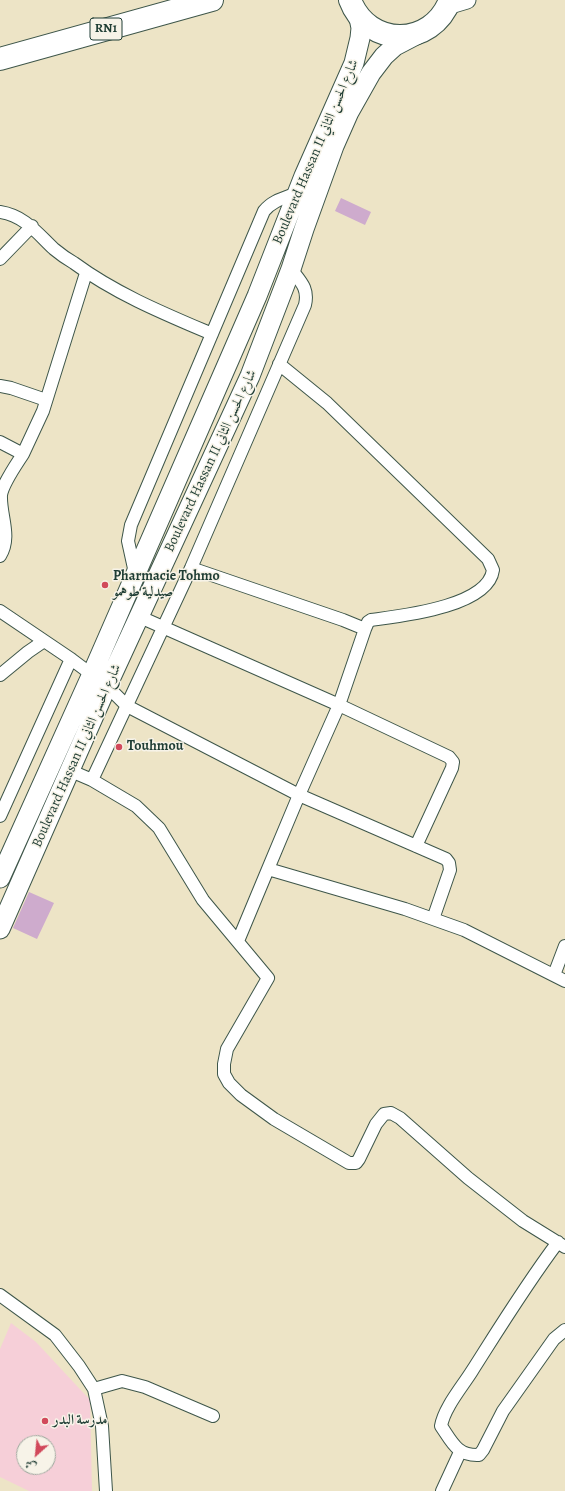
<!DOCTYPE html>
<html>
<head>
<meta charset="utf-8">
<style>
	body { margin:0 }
	#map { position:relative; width:565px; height:1491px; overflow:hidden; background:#ede4c6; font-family:Alegreya,Amiri,serif }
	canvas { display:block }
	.north { position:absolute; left:16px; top:1435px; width:40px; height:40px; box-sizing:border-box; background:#f7f3e8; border:1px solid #a1aaa0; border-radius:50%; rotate:207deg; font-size:11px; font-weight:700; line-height:16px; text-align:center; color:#1f3d34 }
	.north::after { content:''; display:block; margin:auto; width:14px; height:18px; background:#d1495b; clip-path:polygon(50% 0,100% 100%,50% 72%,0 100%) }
</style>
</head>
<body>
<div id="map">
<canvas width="565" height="1491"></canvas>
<div class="north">ش</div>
</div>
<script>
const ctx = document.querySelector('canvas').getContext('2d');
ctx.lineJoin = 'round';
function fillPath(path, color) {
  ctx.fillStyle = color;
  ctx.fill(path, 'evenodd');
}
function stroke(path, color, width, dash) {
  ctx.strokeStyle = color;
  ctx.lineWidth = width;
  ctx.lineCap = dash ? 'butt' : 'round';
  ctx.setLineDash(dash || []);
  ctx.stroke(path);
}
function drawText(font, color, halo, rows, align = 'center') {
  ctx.font = font + ' Alegreya,Amiri,serif';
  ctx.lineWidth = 3;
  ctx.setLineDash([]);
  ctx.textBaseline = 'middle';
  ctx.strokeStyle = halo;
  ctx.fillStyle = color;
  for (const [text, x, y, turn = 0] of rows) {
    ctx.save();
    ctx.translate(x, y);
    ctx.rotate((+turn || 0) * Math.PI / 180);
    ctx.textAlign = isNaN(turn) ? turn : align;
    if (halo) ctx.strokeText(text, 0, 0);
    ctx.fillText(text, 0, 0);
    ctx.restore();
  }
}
fillPath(new Path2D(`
	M11 1323 36 1342 90 1400 92 1491H29L0 1477V1349ZM24 1443H48V1467H24Z`), '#f6cfd8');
fillPath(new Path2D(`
	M341 198 371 212 365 225 335 211Z
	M29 892 54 903 37 939 13 928Z`), '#ceabcd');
const street = new Path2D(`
	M0 212C25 216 37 233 54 249 60 254 67 259 74 263 116 294 165 314 212 334
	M0 259 32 226
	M279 364 327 403 488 559 493 570C488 607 400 616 371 620L368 622 365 629
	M0 386 11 388 46 400
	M0 442 23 454C16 465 3 483 1 495 0 516 12 536 0 556
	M23 454 43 411 86 273
	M191 568 343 620 365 629 339 705 299 795 268 869 405 909 464 930 565 981
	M135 573 128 541 131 525 264 211C273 200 285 198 297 193
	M0 611 71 659 107 686 127 706 299 795 446 859 449 863 450 870 433 919
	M140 617 339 705 449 757 453 762 452 768 416 846
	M0 675 28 652 44 641
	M71 771 92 780 136 806 159 828 203 900 268 978 227 1049 224 1064V1074L229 1083 241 1095 274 1119 349 1163H356L359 1159 376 1124 384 1114 391 1113 400 1118 468 1178 523 1221 565 1247
	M92 780 191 568 305 305C309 288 300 281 291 269
	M0 816 71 659
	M238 941 268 869
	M554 975 565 946
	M558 1242C527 1283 500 1327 472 1371 462 1387 444 1408 441 1426 452 1442 457 1456 479 1455L483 1450 503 1411 554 1339 565 1330
	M0 1295 55 1335 79 1366 94 1389 102 1426 106 1491
	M94 1389 122 1381 145 1387 213 1416
	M442 1491 460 1452`);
const secondary = new Path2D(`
	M447 6 467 0`);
const primary = new Path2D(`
	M0 878 92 674 230 358 257 296 304 176 354 63 360 38 361 28 359 18
	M0 929 107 686 250 376 291 269 304 229 334 146 349 112 371 73 384 56 395 46 418 34`);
const highway = new Path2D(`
	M350 0C368 48 432 48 450 0
	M0 59 212 0`);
stroke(street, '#3e564a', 14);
stroke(secondary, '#3e564a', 19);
stroke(primary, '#3e564a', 21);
stroke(highway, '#3e564a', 24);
stroke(street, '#fff', 12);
stroke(secondary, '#fff', 17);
stroke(primary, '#fff', 19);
stroke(highway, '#fff', 22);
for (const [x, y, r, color] of [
	[105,585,4,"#d1495b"],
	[119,747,4,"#d1495b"],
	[45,1421,4,"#d1495b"]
]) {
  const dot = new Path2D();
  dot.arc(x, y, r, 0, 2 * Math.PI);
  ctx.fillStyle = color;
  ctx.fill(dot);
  stroke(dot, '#f7f3e8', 1.5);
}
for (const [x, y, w] of [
	[106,29,32]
]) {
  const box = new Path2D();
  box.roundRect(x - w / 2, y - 11, w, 22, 3);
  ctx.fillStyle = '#f7f3e8';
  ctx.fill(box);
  stroke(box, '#1f3d34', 1);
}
drawText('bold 13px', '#1f3d34', null, [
	["RN1",106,29]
]);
drawText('14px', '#1f3d34', '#f7f3e8', [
	["Boulevard Hassan II شارع الحسن الثاني",316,152,-67],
	["Boulevard Hassan II شارع الحسن الثاني",211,461,-65],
	["Boulevard Hassan II شارع الحسن الثاني",77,756,-66]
]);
drawText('bold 14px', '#1f3d34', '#f7f3e8', [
	["Pharmacie Tohmo",113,577],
	["صيدلية طوهمو",113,593],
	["Touhmou",127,747],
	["مدرسة البدر",53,1421]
], 'left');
</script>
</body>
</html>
